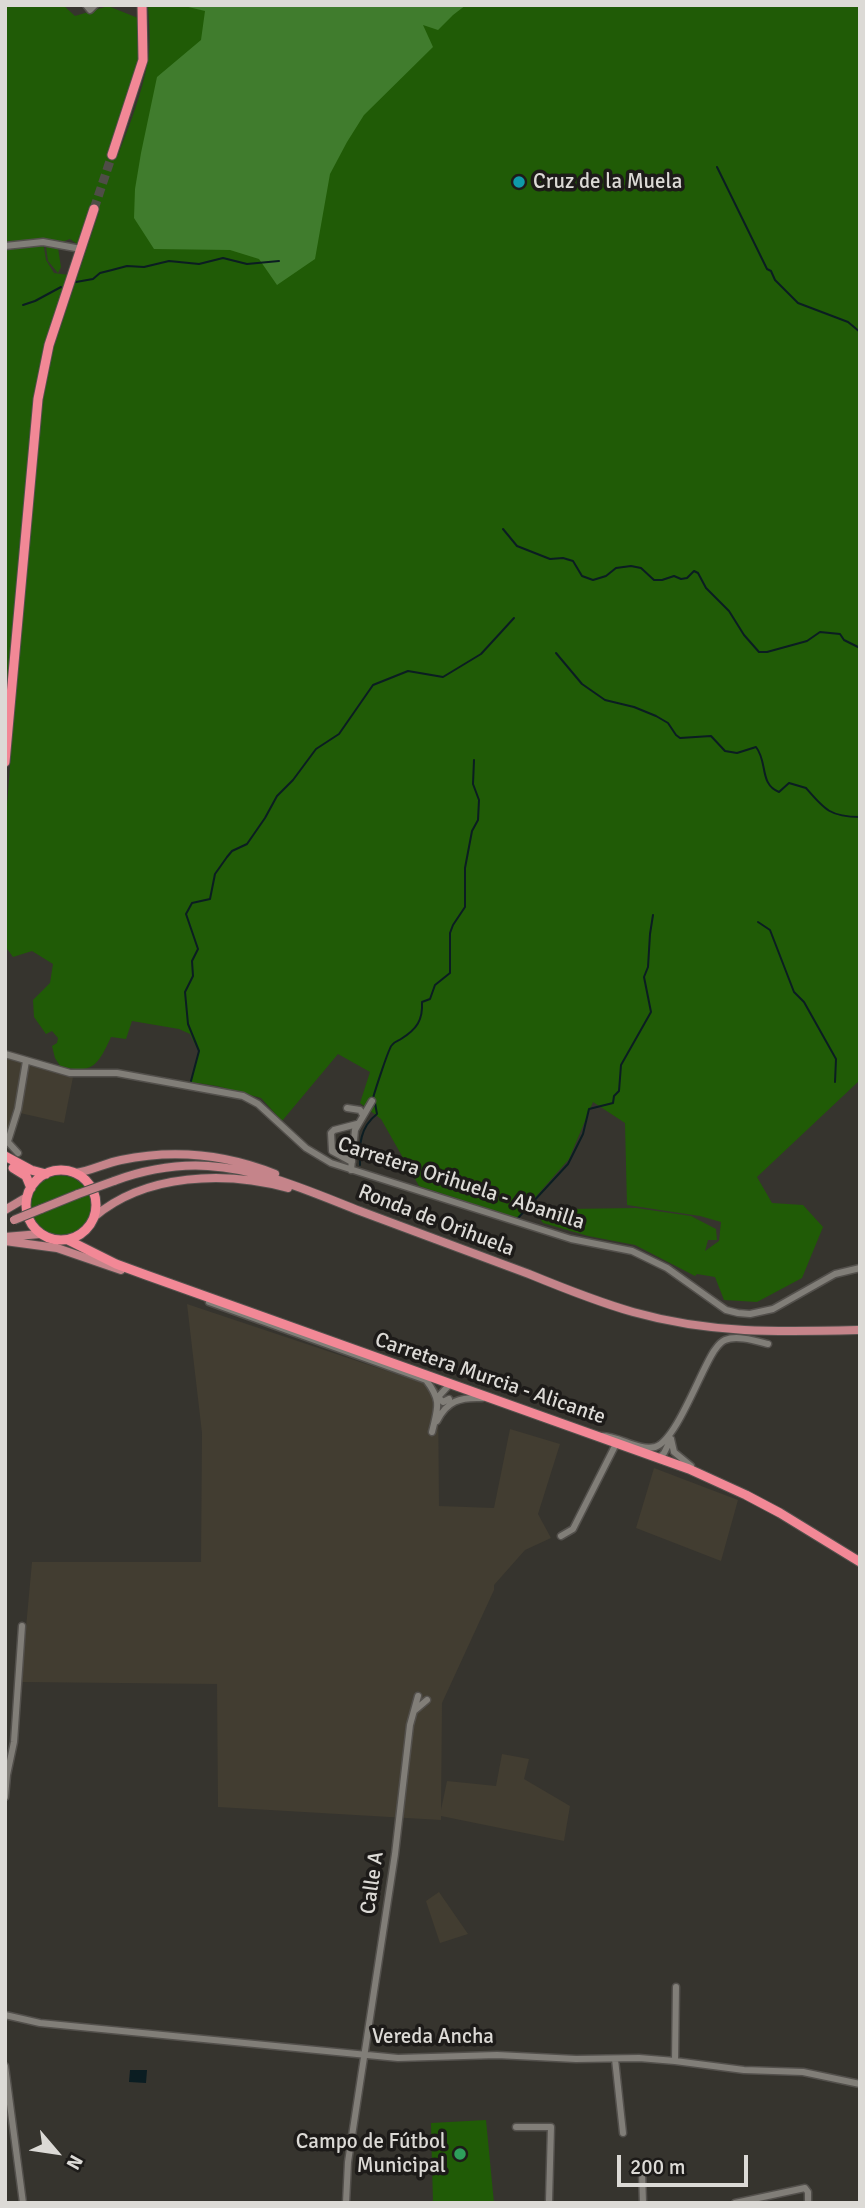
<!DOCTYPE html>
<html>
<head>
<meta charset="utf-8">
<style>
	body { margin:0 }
	#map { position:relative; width:865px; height:2208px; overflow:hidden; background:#36342e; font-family:Signika,sans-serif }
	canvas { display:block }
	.frame { position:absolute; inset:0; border:7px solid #dcdad6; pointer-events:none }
	.north { position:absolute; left:21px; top:2117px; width:70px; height:70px; -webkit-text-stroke:5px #1d1b19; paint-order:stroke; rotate:119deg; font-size:19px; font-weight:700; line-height:28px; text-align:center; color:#dcdad6 }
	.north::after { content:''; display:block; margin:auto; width:24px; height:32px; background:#dcdad6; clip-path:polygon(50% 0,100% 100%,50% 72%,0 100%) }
	.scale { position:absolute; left:617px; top:2155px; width:131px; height:32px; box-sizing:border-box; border:4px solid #dcdad6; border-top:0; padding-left:9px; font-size:21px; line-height:24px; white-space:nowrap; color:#dcdad6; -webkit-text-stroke:5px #1d1b19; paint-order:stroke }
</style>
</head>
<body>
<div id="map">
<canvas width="865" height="2208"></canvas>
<div class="frame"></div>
<div class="north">N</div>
<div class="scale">200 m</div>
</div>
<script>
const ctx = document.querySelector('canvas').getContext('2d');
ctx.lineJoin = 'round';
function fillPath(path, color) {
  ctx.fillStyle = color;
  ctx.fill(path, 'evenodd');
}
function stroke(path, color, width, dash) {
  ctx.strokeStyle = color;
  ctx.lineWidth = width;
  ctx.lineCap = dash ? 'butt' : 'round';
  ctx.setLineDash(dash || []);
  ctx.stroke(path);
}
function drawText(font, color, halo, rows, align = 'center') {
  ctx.font = font + ' Signika,sans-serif';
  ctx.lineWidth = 7;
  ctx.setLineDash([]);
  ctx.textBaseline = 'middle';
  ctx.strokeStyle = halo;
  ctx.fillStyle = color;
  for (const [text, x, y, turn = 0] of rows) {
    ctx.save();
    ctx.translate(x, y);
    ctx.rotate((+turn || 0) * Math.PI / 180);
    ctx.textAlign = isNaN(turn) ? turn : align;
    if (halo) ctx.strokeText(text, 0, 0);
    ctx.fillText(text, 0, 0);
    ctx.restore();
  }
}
fillPath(new Path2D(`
	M5 1058 73 1077 64 1123 20 1113 8 1139 5 1137Z
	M187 1304 438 1388 439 1506 494 1508 510 1429 560 1444 538 1514 551 1538 525 1550 494 1585V1590L442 1703 441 1810 447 1781 496 1786 502 1754 529 1759 524 1779 570 1806 564 1841 441 1816V1820L218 1807 217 1684 21 1682 32 1562H201L202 1433Z
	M654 1468 738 1500 721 1561 636 1528Z
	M439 1892 468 1934 440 1943 426 1901Z`), '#423d31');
fillPath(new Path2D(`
	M5 5H63L75 16 108 6 138 18V60L108 153 117 157C129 127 142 93 148 61 151 43 149 24 148 5H860V1080L757 1177 772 1203 803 1205 823 1227 802 1278 757 1302 724 1300 715 1277 697 1274 695 1276 635 1245 588 1236 543 1223 538 1216 566 1209 636 1208 691 1216 716 1229 717 1240H708L705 1251 719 1241 721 1222 700 1216 627 1205 625 1123 593 1102 569 1159 517 1218 419 1186 381 1119 360 1103 370 1072 338 1054 282 1121 261 1098 217 1086 191 1082 199 1052 190 1034 179 1029 132 1021 126 1039 111 1037C98 1065 93 1075 60 1066L55 1058 52 1046 57 1043 58 1038 52 1031 46 1034 34 1017 33 1000 50 983 53 964 32 951 13 957 5 946V832L20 634 43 400 54 347 99 212 89 208 77 244 70 239 62 242 43 241 46 260 54 273 69 275 46 344 37 385 5 725Z
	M46 247 58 248 61 267 58 273 48 261Z
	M58 1175 73 1177 86 1188 30 1210C30 1191 40 1179 58 1175Z
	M90 1194C101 1233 51 1253 32 1217Z
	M486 2120 494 2203H433L431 2123Z`), '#205b06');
fillPath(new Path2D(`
	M180 5H466L453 15 438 30 423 25 433 47 364 115 347 142 330 174 315 259 277 285 259 259 230 250 154 249 134 218 135 189 141 153 157 77 201 40 205 11Z`), '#407c2d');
fillPath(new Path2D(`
	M130 2070H147L146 2083 129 2082Z`), '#0b1d22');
stroke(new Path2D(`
	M717 167 767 269 771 271 775 280 798 303 848 322 860 332
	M76 282 93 279 100 273 112 270 127 266 144 267 169 261 199 264 223 258 247 264 279 261
	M23 305 35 301 61 287
	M503 529 517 546 550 559 563 558 573 561 582 576 593 580 606 576 616 568 631 566 641 568 654 580H662L674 576 681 579 687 578 694 571 698 573 706 588 729 611 744 635 759 652H767L807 641 820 632 840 634 844 640 860 648
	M556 653 582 684 605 700 634 707 656 716 668 723 676 735 680 738 711 736 725 751 737 753 756 747C768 762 759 784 779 792L789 783 806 788C824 809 830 817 860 817
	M758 922 770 930 794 992 804 1002 836 1059 835 1082
	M191 1081 199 1051 188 1024 185 992 193 976 192 961 198 949 186 914 192 903 210 899 215 874 227 857 232 851 247 844 265 818 277 796 293 780 316 749 339 734 373 685 408 671 443 677 481 654 514 618
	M373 1098C375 1091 389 1047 392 1045 395 1041 398 1041 401 1039 417 1029 423 1020 422 1002L430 999 435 985 450 973V933L453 925 465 907V868L472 831 478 820 479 800 473 784 474 760
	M360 1165C359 1145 360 1127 377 1114L375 1103
	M518 1218 568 1164 583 1134 589 1109 613 1103 614 1096 619 1091 621 1065 651 1012 644 977 648 967 650 934 653 915`), '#0b1d22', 2);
stroke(new Path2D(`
	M94 209 112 155`), '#4f4d47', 9, [9, 4.5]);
const minor = new Path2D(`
	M86 5 90 10 95 5
	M5 246 43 242 81 249
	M5 1054 70 1073H117L243 1096 258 1104 306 1148 331 1163 571 1239 632 1251 667 1268 726 1310 738 1313 750 1314 773 1309 835 1274 860 1268
	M347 1108 360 1110 363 1115
	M7 1141 18 1153
	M8 1141 18 1109 26 1061
	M352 1162 332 1151 331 1133 334 1130 357 1124
	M351 1170 355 1130 372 1101
	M209 1302 426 1380C442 1401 438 1407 432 1432
	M449 1399 443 1402 438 1397 451 1383
	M437 1421C447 1401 460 1397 482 1398
	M602 1436C619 1436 638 1451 655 1447 676 1441 700 1372 714 1351 717 1347 720 1342 725 1340 737 1335 756 1341 768 1344
	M671 1439 674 1452 691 1466
	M659 1458 664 1453 671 1439
	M561 1536 573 1529 617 1442
	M414 1711 427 1700
	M5 1797 7 1775 14 1742 22 1626
	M5 2015 40 2023 398 2058 497 2055 576 2059 639 2058 675 2061 744 2070 803 2072 860 2084
	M615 2059 623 2133
	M675 2061 676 1987
	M5 2066 23 2203
	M516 2127H551L549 2201
	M642 2171 643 2203
	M346 2203 348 2162 395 1854 410 1725 418 1696
	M735 2203 805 2188 808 2192V2203`);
const major = new Path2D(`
	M75 1173C91 1171 105 1163 121 1160 174 1149 225 1154 275 1174
	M114 1181C144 1170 176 1164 208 1166 261 1169 311 1192 360 1211 416 1232 472 1253 529 1274 563 1288 598 1302 633 1312 711 1334 780 1332 860 1330
	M41 1209 78 1194
	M5 1210 27 1197
	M94 1217C146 1173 226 1171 288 1188
	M5 1237 40 1234
	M5 1241 57 1248 121 1270`);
const highway = new Path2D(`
	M112 155 143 60 142 5
	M5 762 38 399 49 345 94 209
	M5 1156 31 1170 46 1174
	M13 1168 26 1176 31 1188
	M26 1205a35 35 0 1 1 70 0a35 35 0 1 1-70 0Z
	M68 1240 116 1264 146 1275 689 1469 746 1495 780 1513 860 1562`);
stroke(minor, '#53504c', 9);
stroke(major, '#53504c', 10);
stroke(highway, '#53504c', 11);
stroke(minor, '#817e78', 6);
stroke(major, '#c5848a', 8);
stroke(highway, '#f28896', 9);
const majorBridge = new Path2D(`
	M78 1194 114 1181
	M14 1220 41 1209`);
stroke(majorBridge, '#53504c', 10, []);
stroke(majorBridge, '#c5848a', 8);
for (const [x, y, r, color] of [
	[519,182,7,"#0f9aa8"],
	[460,2154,7,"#2e9e5b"]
]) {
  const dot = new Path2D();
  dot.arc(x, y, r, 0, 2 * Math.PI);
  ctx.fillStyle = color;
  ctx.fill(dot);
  stroke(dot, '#1d1b19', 2.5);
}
drawText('21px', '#dcdad6', '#1d1b19', [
	["Cruz de la Muela",533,182],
	["Campo de Fútbol",446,2142,"right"],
	["Municipal",446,2166,"right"]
], 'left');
drawText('21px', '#dcdad6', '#1d1b19', [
	["Carretera Orihuela - Abanilla",461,1184,18],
	["Ronda de Orihuela",436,1221,21],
	["Carretera Murcia - Alicante",490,1379,19],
	["Calle A",373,1883,-82],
	["Vereda Ancha",433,2037]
]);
</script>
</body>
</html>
